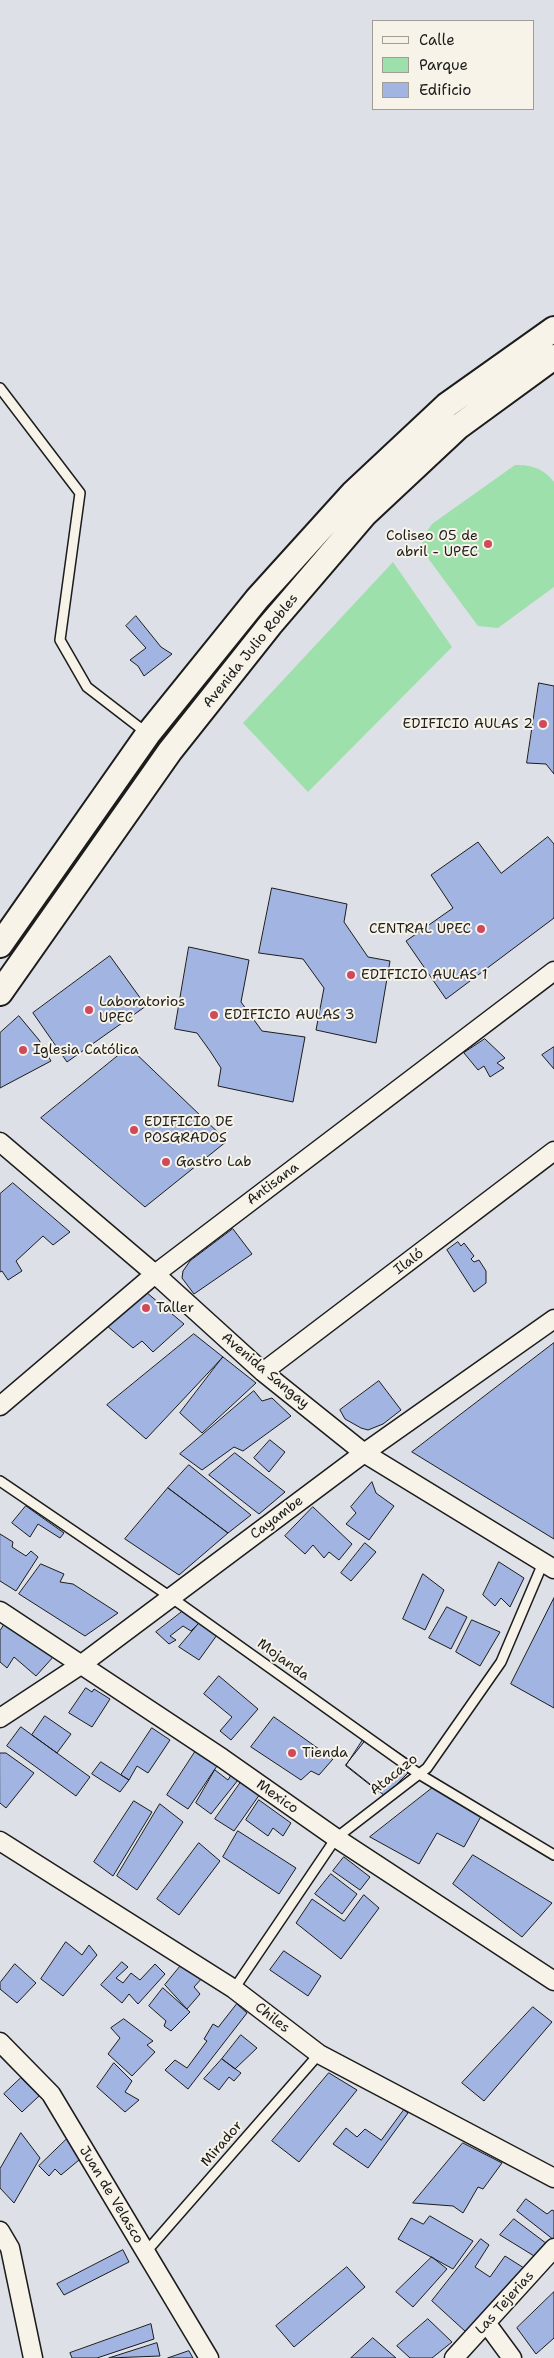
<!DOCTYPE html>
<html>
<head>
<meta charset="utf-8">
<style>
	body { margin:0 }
	#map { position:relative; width:554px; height:2358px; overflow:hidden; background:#dde0e6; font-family:"Shantell Sans",sans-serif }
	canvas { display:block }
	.legend { position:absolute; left:372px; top:20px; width:162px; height:90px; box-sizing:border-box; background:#f7f3e8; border:1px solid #9f9d96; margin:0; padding:6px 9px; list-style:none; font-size:15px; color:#1c1c1c }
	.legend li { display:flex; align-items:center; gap:10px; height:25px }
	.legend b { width:25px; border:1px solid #9f9d96 }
</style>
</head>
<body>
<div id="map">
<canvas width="554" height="2358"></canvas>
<ul class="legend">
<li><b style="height:6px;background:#f7f3e8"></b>Calle</li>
<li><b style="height:14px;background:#9de0ab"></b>Parque</li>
<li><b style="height:14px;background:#a1b4e2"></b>Edificio</li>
</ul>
</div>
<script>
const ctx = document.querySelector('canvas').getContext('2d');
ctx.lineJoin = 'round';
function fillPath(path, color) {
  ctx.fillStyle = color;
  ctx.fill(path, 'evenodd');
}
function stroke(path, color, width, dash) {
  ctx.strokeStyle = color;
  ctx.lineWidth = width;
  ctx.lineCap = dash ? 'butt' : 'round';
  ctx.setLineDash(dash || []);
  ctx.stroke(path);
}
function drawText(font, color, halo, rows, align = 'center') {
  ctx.font = font + ' "Shantell Sans",sans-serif';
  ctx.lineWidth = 4;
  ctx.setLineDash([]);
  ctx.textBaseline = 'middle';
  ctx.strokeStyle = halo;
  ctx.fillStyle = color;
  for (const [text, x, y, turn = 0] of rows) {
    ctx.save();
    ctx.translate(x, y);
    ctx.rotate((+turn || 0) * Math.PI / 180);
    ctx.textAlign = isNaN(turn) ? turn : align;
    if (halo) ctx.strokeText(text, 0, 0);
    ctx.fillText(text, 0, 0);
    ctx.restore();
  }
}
fillPath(new Path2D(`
	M515 465C532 465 543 468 554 482V587L498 628 478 626 422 550 423 537 432 524Z
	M393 562 452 647 308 792 243 723Z`), '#9de0ab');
const building = new Path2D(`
	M136 616 161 647 172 654 144 676 138 666 130 660 146 648 126 626Z
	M539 683 554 686V774L546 764 527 763Z
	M548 837 554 844V918L446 999 406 941 453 908 431 875 478 842 501 873Z
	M272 888 347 904 344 922 368 957 390 961 376 1043 316 1030 324 988 303 959 259 953Z
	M189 947 249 960 241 1002 262 1031 305 1037 293 1102 218 1086 221 1068 210 1051 197 1033 175 1029Z
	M110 956 146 1006 67 1062 33 1013Z
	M19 1016 39 1040 51 1061 0 1088V1033Z
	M485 1039 505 1058 497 1063 504 1068 490 1077 484 1066 478 1070 464 1053Z
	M129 1047 227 1141 145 1207 41 1118Z
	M554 1047V1069L542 1055Z
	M13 1183 70 1232 53 1245 43 1236 16 1261 22 1271 8 1280 2 1271 0 1272V1194Z
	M233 1229 252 1254 194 1294 182 1278 183 1271 190 1261Z
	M458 1242 461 1246 464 1243 474 1256 471 1259 474 1262 479 1260 486 1271V1283L474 1292 447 1250Z
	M146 1292 184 1324 153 1352 142 1341 133 1348 106 1325Z
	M194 1334 223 1357 146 1439 107 1405Z
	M554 1343V1539L412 1452Z
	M223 1357 256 1383 202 1433 180 1413Z
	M379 1381 401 1410 383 1424 368 1430 361 1428 345 1419 340 1410Z
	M254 1391 262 1401 272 1398 291 1416 243 1451 234 1447 202 1470 180 1454Z
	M270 1440 285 1452 269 1472 254 1458Z
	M235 1453 285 1492 259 1514 209 1475Z
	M189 1465 251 1515 228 1533 168 1488Z
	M372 1482 376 1493 394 1506 369 1540 346 1524 356 1513 351 1507Z
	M168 1488 228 1533 179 1575 125 1539Z
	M26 1506 64 1533 60 1538 38 1524 30 1537 12 1523Z
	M313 1507 352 1544 339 1560 329 1552 324 1558 313 1545 305 1554 285 1536Z
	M0 1534 13 1542 12 1547 26 1556 31 1551 38 1557 16 1591 0 1581Z
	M365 1543 376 1552 351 1581 341 1573Z
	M499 1562 524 1578 510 1607 501 1598 495 1606 483 1595Z
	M41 1564 64 1574 60 1582 73 1584 118 1613 85 1636 19 1594Z
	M423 1574 444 1590 425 1630 403 1619Z
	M554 1598V1708L511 1684Z
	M447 1607 467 1617 451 1649 429 1638Z
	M187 1608 201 1621 191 1631 183 1626 170 1636 176 1640 169 1644 156 1632Z
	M7 1620 54 1656 36 1676 14 1657 7 1668 0 1662V1631Z
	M472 1620 500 1632 480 1666 456 1652Z
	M201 1621 217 1635 199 1660 179 1647Z
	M219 1676 258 1709 231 1740 220 1731 232 1717 204 1694Z
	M86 1688 92 1692 94 1689 110 1699 92 1727 69 1713Z
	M45 1716 71 1734 57 1753 32 1735Z
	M274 1717 333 1759 319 1775 311 1771 301 1780 251 1747Z
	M21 1727 90 1777 76 1796 7 1746Z
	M152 1728 170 1740 148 1773 137 1766 129 1780 121 1775Z
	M368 1732 411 1761 379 1792 346 1766Z
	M370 1735 416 1765 385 1796 346 1765Z
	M197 1749 219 1763 188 1809 167 1795Z
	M0 1753H6L34 1773 6 1808 0 1803Z
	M101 1762 129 1780 120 1792 92 1774Z
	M215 1770 228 1780 231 1775 238 1780 211 1814 196 1803Z
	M241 1782 260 1794 234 1831 215 1819Z
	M440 1782 484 1811 464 1847 437 1833 419 1864 370 1837Z
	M259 1800 291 1823 283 1836 273 1828 268 1836 246 1820Z
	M134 1801 152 1812 113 1876 94 1862Z
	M160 1804 183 1822 137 1890 117 1876Z
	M238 1831 296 1868 279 1894 223 1857Z
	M199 1843 220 1861 179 1915 157 1899Z
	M473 1855 552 1903 522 1937 453 1884Z
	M344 1857 370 1877 360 1890 333 1871Z
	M331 1874 357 1894 342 1914 315 1894Z
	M364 1895 379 1908 341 1959 296 1923 312 1899 344 1921Z
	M66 1942 82 1955 89 1945 97 1955 63 1996 41 1979Z
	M284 1951 321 1976 308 1996 270 1970Z
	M122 1962 128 1967 116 1978 123 1983 131 1973 140 1980 155 1964 165 1974 138 2004 129 1994 122 2003 101 1985Z
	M183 1963 204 1976 194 1987 200 1994 187 2009 165 1985Z
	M15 1964 36 1983 17 2003 0 1989V1983Z
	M163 1988 190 2012 171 2031 164 2026 166 2021 149 2006Z
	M237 2004 247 2013 188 2089 165 2070 175 2060 187 2068 207 2041 204 2039 213 2024 218 2027Z
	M533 2007 552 2022 484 2101 462 2083Z
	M124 2019 153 2041 147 2045 155 2052 132 2076 108 2054 120 2038 111 2028Z
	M241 2035 257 2048 235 2069 222 2059Z
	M222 2059 241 2073 234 2081 229 2077 219 2090 204 2079Z
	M114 2063 132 2081 125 2092 139 2100 125 2112 97 2087Z
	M329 2073 357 2090 299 2162 272 2141Z
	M21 2078 39 2096 22 2112 4 2094Z
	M404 2110 408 2113 368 2168 333 2144 346 2128 357 2137 365 2129 381 2140Z
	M21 2133 40 2158 14 2203 0 2188V2169Z
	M69 2137 85 2155 61 2175 55 2169 49 2176 39 2166Z
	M463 2143 502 2163 483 2189 478 2187 463 2213 453 2206 413 2203Z
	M526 2199 547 2214 552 2210 554 2211V2240L517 2211Z
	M430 2216 473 2241 453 2269 398 2239 411 2218 423 2224Z
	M514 2219 551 2247 539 2259 500 2235Z
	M481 2239 489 2245 475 2267 490 2277 505 2256 524 2268 466 2332 432 2301Z
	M123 2250 129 2262 64 2295 57 2284Z
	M432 2257 447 2269 413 2307 396 2292Z
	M347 2267 365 2287 294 2347 276 2326Z
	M554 2292V2338L536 2354 517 2328Z
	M428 2319 452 2342 432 2358H410L397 2346Z
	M151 2324 154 2339 97 2358H72L70 2353Z
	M373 2338 396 2358H351Z
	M157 2343 160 2356 109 2358Z
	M189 2351 193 2358H168Z`);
fillPath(building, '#a1b4e2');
stroke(building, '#1c1c1c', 1);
const lane = new Path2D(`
	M0 388 80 493 60 640 87 687 148 734
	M0 1481 172 1598 419 1774 554 1855
	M234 1989 336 1838 427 1768 501 1662 543 1563
	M145 2253 319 2054`);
const street = new Path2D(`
	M0 1142 155 1274 263 1372 364 1453 554 1569
	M263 1372 554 1151
	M0 1406 155 1274 554 971
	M0 1611 222 1758 336 1838 554 1981
	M0 1718 82 1664 364 1453 554 1319
	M0 1841 234 1989 319 2054 554 2178
	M0 2042 51 2094 209 2358
	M0 2231 10 2248 33 2358
	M487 2324 512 2358
	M454 2358 554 2248`);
const secondary = new Path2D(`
	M0 945 148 734 257 599 353 493 447 405 554 329
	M0 993 170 751 270 625 365 514 458 427 554 357`);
stroke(lane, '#1c1c1c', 12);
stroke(street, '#1c1c1c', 21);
stroke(secondary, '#1c1c1c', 28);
stroke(lane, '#f7f3e8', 9);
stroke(street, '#f7f3e8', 18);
stroke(secondary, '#f7f3e8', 24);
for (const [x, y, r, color] of [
	[488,544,5,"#d1495b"],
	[543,724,5,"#d1495b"],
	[481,929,5,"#d1495b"],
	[351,975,5,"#d1495b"],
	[89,1010,5,"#d1495b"],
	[214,1015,5,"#d1495b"],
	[23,1050,5,"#d1495b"],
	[134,1130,5,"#d1495b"],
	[166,1162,5,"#d1495b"],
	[146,1308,5,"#d1495b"],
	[292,1753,5,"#d1495b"]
]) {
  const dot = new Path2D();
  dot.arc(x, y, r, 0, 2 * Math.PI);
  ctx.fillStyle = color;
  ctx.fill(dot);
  stroke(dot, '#f7f3e8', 2);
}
drawText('14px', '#1c1c1c', '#f7f3e8', [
	["Coliseo 05 de",478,536,"right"],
	["abril - UPEC",478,552,"right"],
	["EDIFICIO AULAS 2",533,724,"right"],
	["CENTRAL UPEC",471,929,"right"],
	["EDIFICIO AULAS 1",361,975],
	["Laboratorios",99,1002],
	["UPEC",99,1018],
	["EDIFICIO AULAS 3",224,1015],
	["Iglesia Católica",33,1050],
	["EDIFICIO DE",144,1122],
	["POSGRADOS",144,1138],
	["Gastro Lab",176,1162],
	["Taller",156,1308],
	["Tienda",302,1753]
], 'left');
drawText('14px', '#1c1c1c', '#f7f3e8', [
	["Avenida Julio Robles",251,651,-51],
	["Antisana",273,1184,-37],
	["Ilaló",409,1262,-37],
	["Avenida Sangay",265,1371,40],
	["Cayambe",277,1518,-37],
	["Mojanda",283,1660,36],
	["Atacazo",394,1775,-39],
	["Mexico",277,1797,35],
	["Chiles",272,2018,38],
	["Mirador",222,2144,-49],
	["Juan de Velasco",111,2195,59],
	["Las Tejerias",505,2303,-48]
]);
</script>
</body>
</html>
